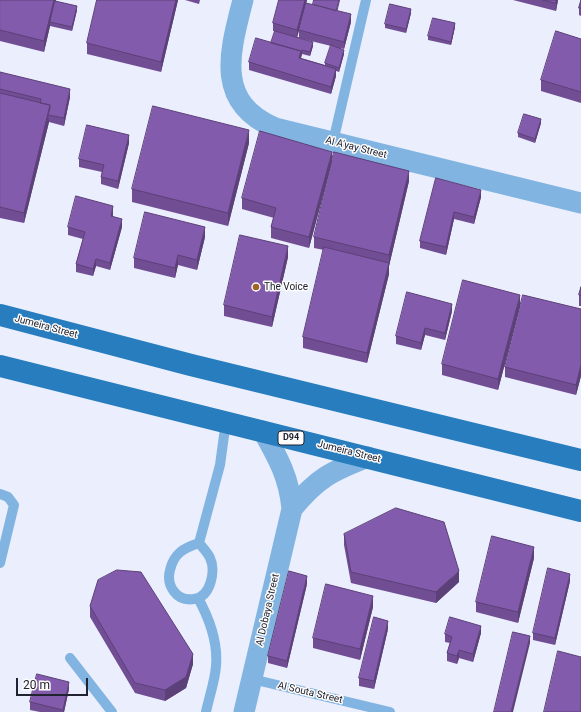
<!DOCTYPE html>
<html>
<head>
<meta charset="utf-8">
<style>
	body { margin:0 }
	#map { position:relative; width:581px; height:712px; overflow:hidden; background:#ebeefd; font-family:Roboto,sans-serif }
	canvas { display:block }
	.scale { position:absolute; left:16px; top:678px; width:72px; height:18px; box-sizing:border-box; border:2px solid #212330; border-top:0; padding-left:5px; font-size:12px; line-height:14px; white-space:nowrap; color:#212330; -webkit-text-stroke:3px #fcfcfc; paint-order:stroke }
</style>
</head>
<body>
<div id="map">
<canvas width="581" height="712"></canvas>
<div class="scale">20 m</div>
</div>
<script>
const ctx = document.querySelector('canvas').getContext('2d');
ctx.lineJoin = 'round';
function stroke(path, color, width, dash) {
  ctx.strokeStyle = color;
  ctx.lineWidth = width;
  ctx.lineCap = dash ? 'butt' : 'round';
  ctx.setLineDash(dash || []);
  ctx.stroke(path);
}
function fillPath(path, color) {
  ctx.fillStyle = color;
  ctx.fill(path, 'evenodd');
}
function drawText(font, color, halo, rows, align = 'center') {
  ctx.font = font + ' Roboto,sans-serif';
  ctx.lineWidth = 3;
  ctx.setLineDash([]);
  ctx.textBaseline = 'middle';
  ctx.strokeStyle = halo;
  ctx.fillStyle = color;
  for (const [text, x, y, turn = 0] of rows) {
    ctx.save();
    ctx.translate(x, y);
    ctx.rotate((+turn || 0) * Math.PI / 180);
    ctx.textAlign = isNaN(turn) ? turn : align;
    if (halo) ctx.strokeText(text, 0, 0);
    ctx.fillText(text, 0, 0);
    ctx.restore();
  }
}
stroke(new Path2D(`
	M333 142 366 0
	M0 494 8 497 14 505 0 563
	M199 543C203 548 208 553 210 558 216 570 211 597 194 599 176 602 166 585 170 570 174 553 184 548 199 543Z
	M199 543 220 465 226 421
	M198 598C209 618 218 643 216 666 215 681 209 697 206 712
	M70 658 112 712
	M252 679 390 712`), '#81b4e1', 10);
stroke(new Path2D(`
	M243 0C230 51 214 102 275 128L581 203
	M292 509C317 478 332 471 368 457
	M244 712 292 509C289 477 278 458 263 431`), '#81b4e1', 21);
stroke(new Path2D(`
	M0 315 191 365 581 460
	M0 366 581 511`), '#277dbe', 22);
fillPath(new Path2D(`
	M0 0H56V1L77 10 72 31 50 26 44 52 0 41Z
	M97 0H178L161 72 87 54V43Z
	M185 0H200L199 4Z
	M279 0H307L297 37 313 46 310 56 302 54 301 58 325 65V63L331 46 299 38V30L337 11 351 22 344 49 340 48 344 54 339 72 336 71V76L331 94 249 70V62L271 43 275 31H273V23Z
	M513 0H558L556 11Z
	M581 0V16L579 15V8Z
	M411 13 406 33 385 28V24Z
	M455 27 451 45 428 40V36Z
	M581 39V103L541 91V80Z
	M0 72 70 97 64 126 49 122 24 223 0 218Z
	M541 123 535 143 518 137V133Z
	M129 143 118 189 101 184V177L102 172 79 167V159Z
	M249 143 228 226 132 202V189Z
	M332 162 309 248 271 238V227L274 218 242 209V198Z
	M436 178 481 197 474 224 454 219 446 255 420 248V241Z
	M409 181 389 266V274L367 363 303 348V337L324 250 314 248V237Z
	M113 214V217L122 227 110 270 96 266 93 276 76 272V264L83 239 68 235V227Z
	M205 237 197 270 178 265 175 278 134 268V258Z
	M288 257 272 327 224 316V305Z
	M581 287V306H579V295Z
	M520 306 498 390 442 375V364Z
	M581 309V376L576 395 505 377V367Z
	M452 311 445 340 425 335 421 350 396 344V336Z
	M344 534 459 582 436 603 351 583 344 545Z
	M534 558 518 623 476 612V602Z
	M570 581 555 645 533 640V633Z
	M307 584 287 668 268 663V656Z
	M90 606 193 664 186 688 165 701 135 693 90 617Z
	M373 607 360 660 313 648V638Z
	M388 629 374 689 359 686V678Z
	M481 633 473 662 459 658 457 664 447 661V653L450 643 445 642V634Z
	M69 689 64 712H40L30 710V702Z`), '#714e94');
fillPath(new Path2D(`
	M54 0H56L51 22H50V26L44 52V41Z
	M176 0H178L161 72V62Z
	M305 0H307L297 38V30Z
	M339 0H340L336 17V13Z
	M556 0H558L556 11Z
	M77 6V10L72 31V27Z
	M411 9V13L406 33V29Z
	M351 14V22L344 49V42Z
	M455 23V27L451 45V42Z
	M313 42V46L310 56V52Z
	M302 50V54L299 65V58L301 51Z
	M344 50V54L339 72V68Z
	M336 69V76L331 94V87Z
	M70 89V97L64 126V118Z
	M50 105V115H48L49 122 24 223V213Z
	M541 119V123L535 143V139Z
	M249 130V143L228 226V213Z
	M129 135V143L118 189V181Z
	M332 152V162L309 248V237Z
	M409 171V181L389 266V255Z
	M481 190V197L474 224V217Z
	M113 206V214L111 224V216Z
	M454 212V219L446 255V247Z
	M122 219V227L110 270V263Z
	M205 227V237L197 270V260Z
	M288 246V257L272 327V317Z
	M178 255V265L175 278V268Z
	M96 259V266L93 276V269Z
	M389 263V274L367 363V353Z
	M520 295V306L498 390V379Z
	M452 304V311L445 340V333Z
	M425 328V335L421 350V343Z
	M581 365V376L576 395V385Z
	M534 547V558L518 623V612Z
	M459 571V582L436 603V592Z
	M570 574V581L555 645V638Z
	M307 576V584L287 668V661Z
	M373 596V607L360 660V649Z
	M388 621V629L374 689V681Z
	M481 626V633L473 662V654Z
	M530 636V643L513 712H511Z
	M459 650V658L457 664V656Z
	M193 654V664L186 688 165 701V690Z
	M69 682V689L64 712H63Z`), '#5c4078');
const building = new Path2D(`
	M0 0H54L44 41 0 30Z
	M97 0H176L161 62 87 43Z
	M279 0H305L297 30 273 23Z
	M314 0H339L336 11 313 4Z
	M543 0H556V3Z
	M581 0V8H579Z
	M55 1 77 6 72 27 50 22Z
	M306 3 351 14 344 42 299 30Z
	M390 4 411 9 406 29 385 24Z
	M433 18 455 23 451 42 428 36Z
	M275 31 313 42 310 52 302 50 301 55V51L271 43Z
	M556 31 581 39V92L541 80Z
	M256 38 301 51 299 58 336 69 331 87 249 62Z
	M331 45 344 50 339 68 325 63Z
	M0 72 70 89 64 118 48 115 50 108V105L40 103 41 99 0 89Z
	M0 93 50 105 24 213 0 207Z
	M153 106 249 130 228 213 132 189Z
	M524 114 541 119 535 139 518 133Z
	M87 125 129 135 118 181 101 177 104 165 79 159Z
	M260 131 332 152 309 237 271 227 276 208 242 198Z
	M334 152 409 171 389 255 314 237Z
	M436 178 481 190 474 217 454 212 446 247 420 241Z
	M76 196 113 206 111 216 122 219 110 263 96 259 93 269 76 264 85 232 68 227Z
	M145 212 205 227 197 260 178 255 175 268 134 258Z
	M240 235 288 246 272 317 224 305Z
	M324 247 389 263 367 353 303 337Z
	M463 280 520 295 498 379 442 364Z
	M581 287V296L579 295Z
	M407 292 452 304 445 333 425 328 421 343 396 336Z
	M523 295 581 309V365L576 385 505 367Z
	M396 508 444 522 459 571 436 592 351 572 344 534Z
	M492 536 534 547 518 612 476 602Z
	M548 568 570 574 555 638 533 633Z
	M117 570 141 572 193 654 186 677 165 690 135 683 90 606 98 580Z
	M289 571 307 576 287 661 268 656Z
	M326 584 373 596 360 649 313 638Z
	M374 617 388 621 374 681 359 678Z
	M450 617 481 626 473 654 459 650 457 656 447 653 452 637 445 634Z
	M513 632 530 636 511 712H494Z
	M558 651 581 657V712H544Z
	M37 674 69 682 63 710 30 702Z`);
fillPath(building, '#835bac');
stroke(building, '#5c4078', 1);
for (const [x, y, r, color] of [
	[256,287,4,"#a06526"]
]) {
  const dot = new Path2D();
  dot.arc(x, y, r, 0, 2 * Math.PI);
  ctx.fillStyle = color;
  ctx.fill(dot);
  stroke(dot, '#fcfcfc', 1.5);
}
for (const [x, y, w] of [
	[291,438,26]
]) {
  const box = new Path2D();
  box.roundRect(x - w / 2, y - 7, w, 14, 3);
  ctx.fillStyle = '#fcfcfc';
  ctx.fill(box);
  stroke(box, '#212330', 1);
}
drawText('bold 9px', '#212330', null, [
	["D94",291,438]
]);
drawText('10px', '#212330', '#fcfcfc', [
	["Al A'yay Street",356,148,14],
	["Jumeira Street",46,327,15],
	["Jumeira Street",349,452,14],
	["Al Dobaya Street",268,610,-77],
	["Al Souta Street",310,693,13]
]);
drawText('10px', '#212330', '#fcfcfc', [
	["The Voice",264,287]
], 'left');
</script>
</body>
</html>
